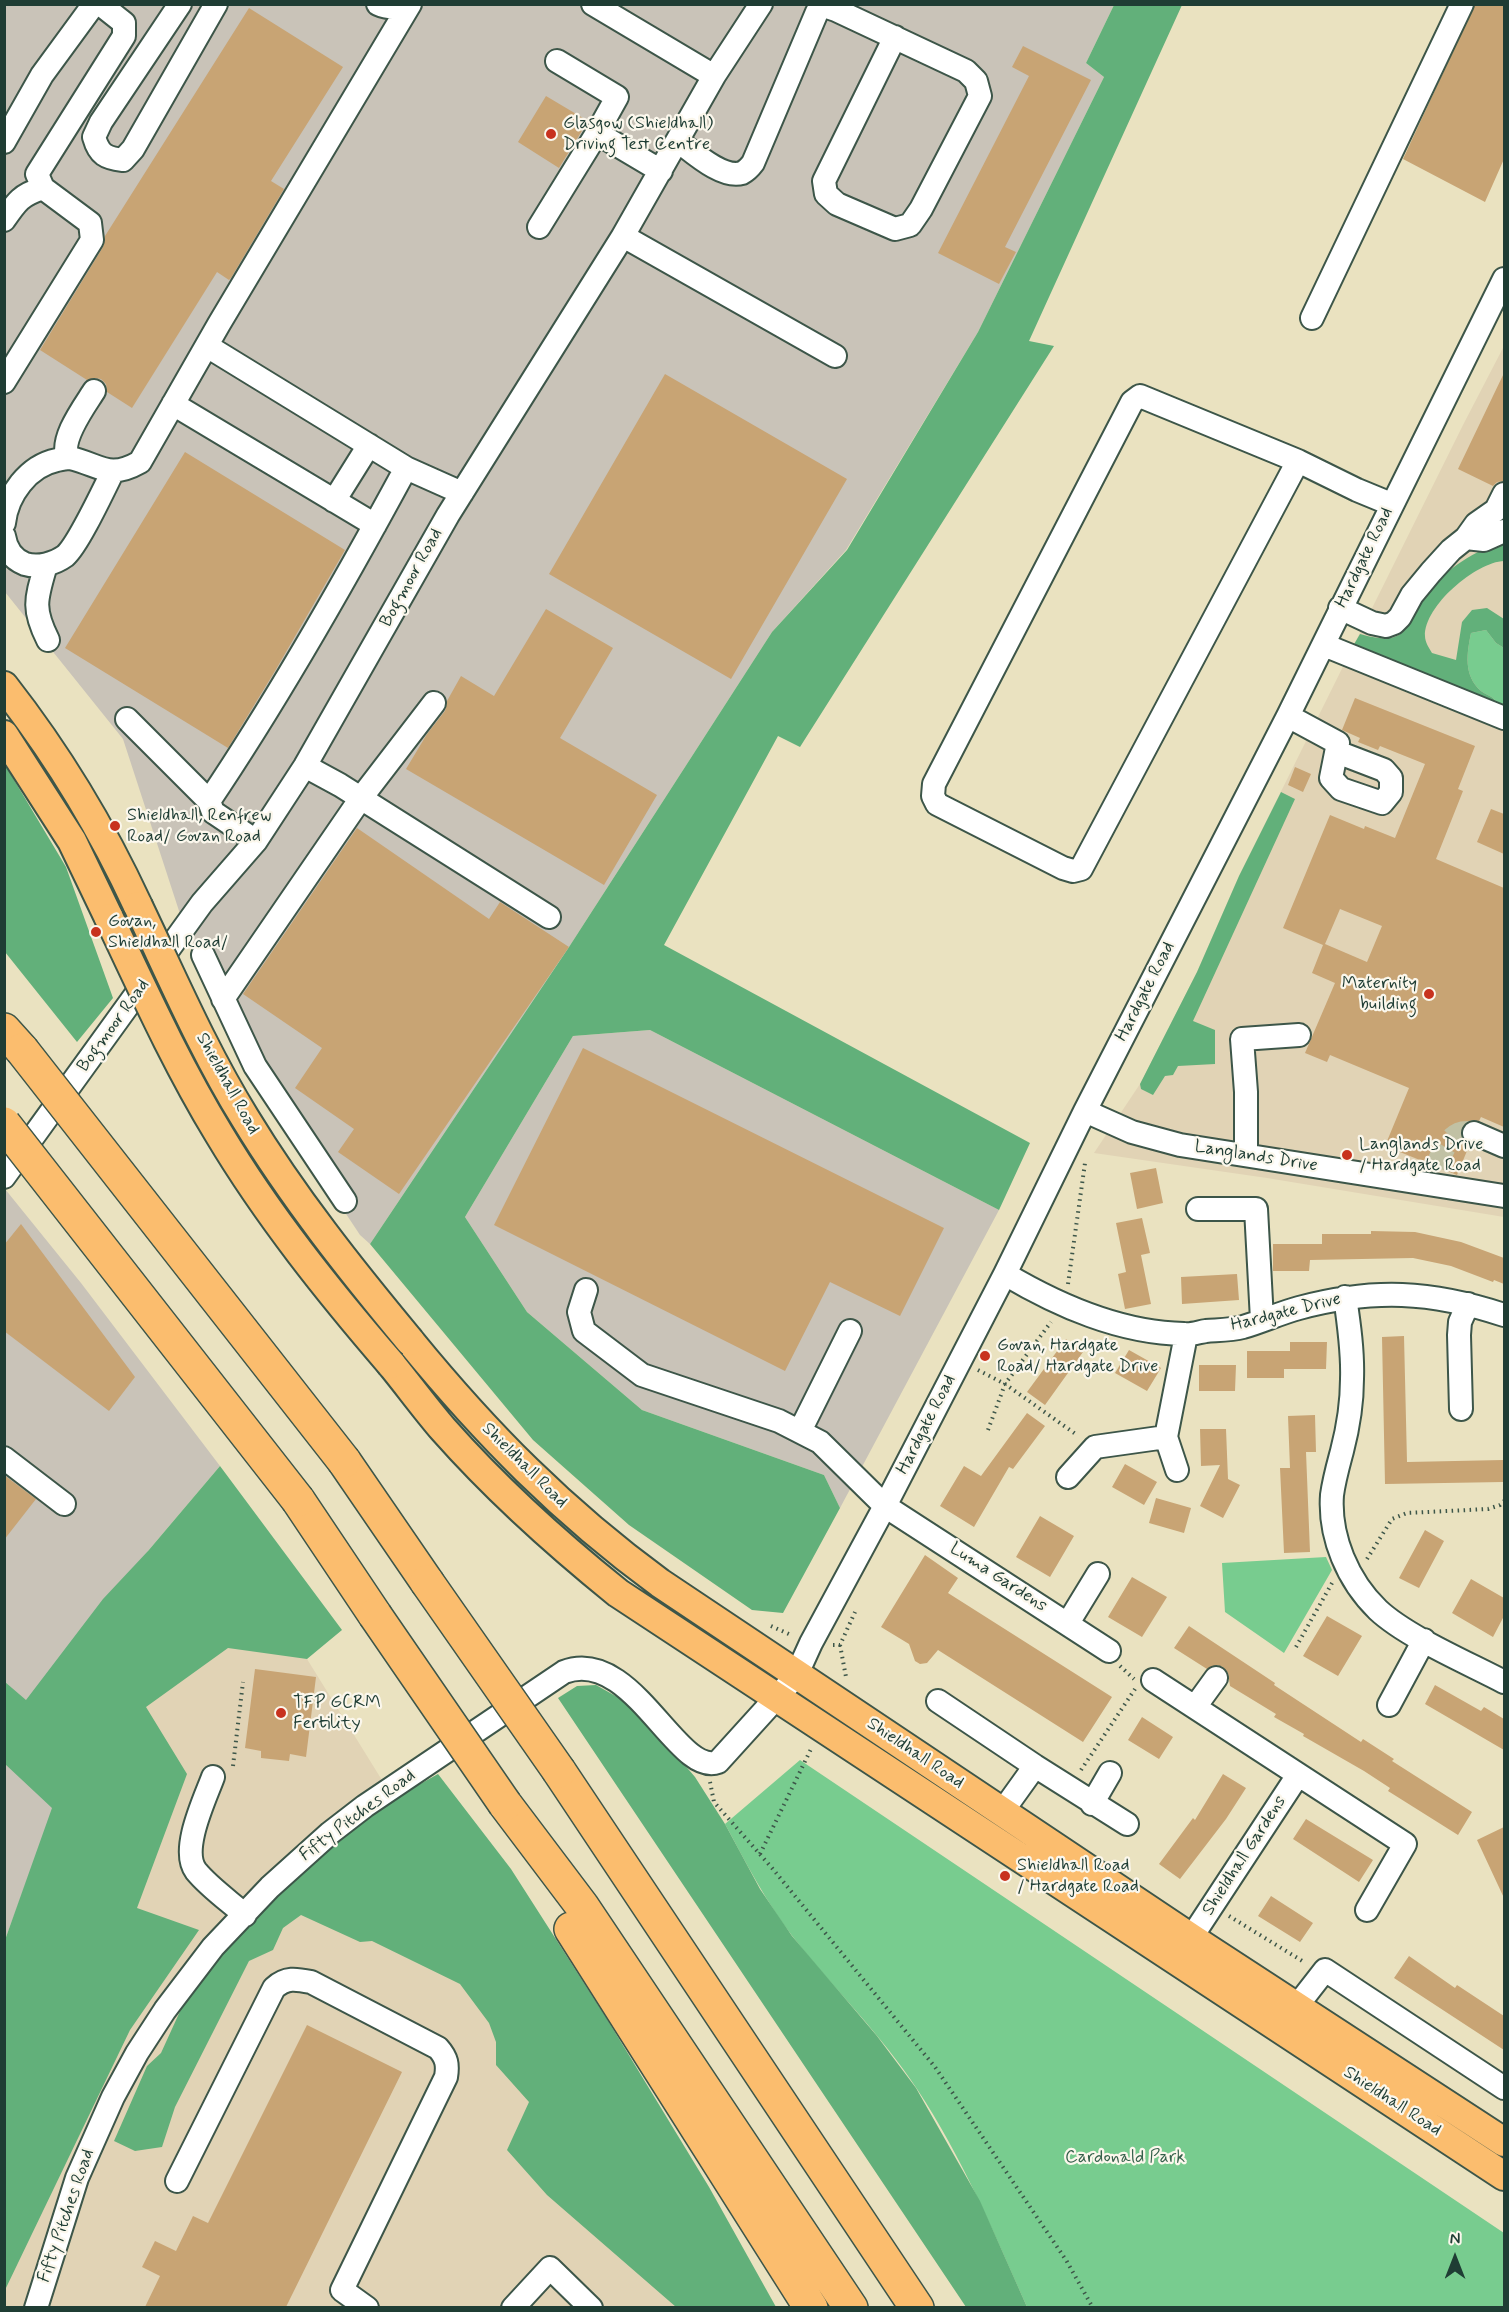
<!DOCTYPE html>
<html>
<head>
<meta charset="utf-8">
<style>
	body { margin:0 }
	#map { position:relative; width:1509px; height:2312px; overflow:hidden; background:#eae2c0; font-family:Mynerve,sans-serif }
	canvas { display:block }
	.frame { position:absolute; inset:0; border:6px solid #1f3d34; pointer-events:none }
	.north { position:absolute; left:1425px; top:2228px; width:60px; height:60px; -webkit-text-stroke:4px #fbf7ec; paint-order:stroke; rotate:0deg; font-size:16px; font-weight:700; line-height:24px; text-align:center; color:#1f3d34 }
	.north::after { content:''; display:block; margin:auto; width:21px; height:27px; background:#1f3d34; clip-path:polygon(50% 0,100% 100%,50% 72%,0 100%) }
</style>
</head>
<body>
<div id="map">
<canvas width="1509" height="2312"></canvas>
<div class="frame"></div>
<div class="north">N</div>
</div>
<script>
const ctx = document.querySelector('canvas').getContext('2d');
ctx.lineJoin = 'round';
function fillPath(path, color) {
  ctx.fillStyle = color;
  ctx.fill(path, 'evenodd');
}
function stroke(path, color, width, dash) {
  ctx.strokeStyle = color;
  ctx.lineWidth = width;
  ctx.lineCap = dash ? 'butt' : 'round';
  ctx.setLineDash(dash || []);
  ctx.stroke(path);
}
function drawText(font, color, halo, rows, align = 'center') {
  ctx.font = font + ' Mynerve,sans-serif';
  ctx.lineWidth = 4.5;
  ctx.setLineDash([]);
  ctx.textBaseline = 'middle';
  ctx.strokeStyle = halo;
  ctx.fillStyle = color;
  for (const [text, x, y, turn = 0] of rows) {
    ctx.save();
    ctx.translate(x, y);
    ctx.rotate((+turn || 0) * Math.PI / 180);
    ctx.textAlign = isNaN(turn) ? turn : align;
    if (halo) ctx.strokeText(text, 0, 0);
    ctx.fillText(text, 0, 0);
    ctx.restore();
  }
}
fillPath(new Path2D(`
	M1504 346V1217L1267 1178 1094 1153 1140 1084 1197 972 1239 876 1463 425Z
	M231 1544 307 1659 554 2058 724 2307 5 2308V1940Z`), '#e1d3b5');
fillPath(new Path2D(`
	M4 5H1114L1086 63 1104 77 978 332 846 550 772 632 569 947 370 1244 360 1235 250 1069 181 917 123 739 5 592Z
	M650 1030 999 1210 840 1508 824 1475 642 1410 527 1312 465 1217 573 1036Z
	M5 1189 81 1283 220 1466 148 1551 5 1940Z`), '#c9c3b8');
fillPath(new Path2D(`
	M1486 630 1496 643 1504 648V705L1496 702C1492 695 1487 696 1481 691 1463 675 1467 653 1471 633Z
	M1326 1557 1332 1570 1284 1653 1225 1612 1222 1563Z
	M800 1760 1504 2233V2307H1027C994 2233 962 2157 917 2089 881 2034 833 1988 793 1937 766 1902 746 1863 725 1824Z`), '#78cc8f');
fillPath(new Path2D(`
	M1114 5H1182L1029 341 1054 346 800 747 778 736 664 945 1030 1143 999 1210 650 1030 573 1036 465 1217 527 1312 642 1410 824 1475 840 1508 783 1613 752 1610 629 1525 533 1440 370 1244 569 947 772 632 847 550 978 332 1104 77 1086 63Z
	M1504 542V561C1476 562 1424 606 1425 636 1425 642 1429 648 1432 653L1456 660 1462 622 1472 610 1487 608 1504 619V648L1496 643 1486 630 1471 633C1467 653 1463 675 1481 691 1487 696 1492 695 1496 702L1353 646 1360 634C1410 648 1404 626 1428 593 1446 568 1476 550 1504 542Z
	M4 763 66 867 113 998 77 1042 5 952Z
	M1281 792 1295 799 1193 1021 1215 1030V1064L1178 1066 1173 1075 1165 1076 1153 1095 1141 1089 1140 1084 1197 972 1239 876Z
	M220 1466 342 1630 307 1659 228 1648 146 1707 187 1774 137 1908 199 1930 130 2030 5 2290V1940L52 1808 5 1764V1682L26 1700 103 1599 148 1551Z
	M596 1685 635 1707 695 1777 725 1824 760 1889 792 1936 877 2036 916 2088 980 2201 1027 2307H966L558 1698 577 1686Z
	M438 1774 511 1869 607 2019 709 2187 776 2307H676L547 2195 507 2150 529 2102 496 2065V2042L489 2023 460 1984 372 1941 360 1942 301 1915 283 1928 273 1950 249 1961 175 2107 162 2147 135 2151 114 2141 147 2066 161 2053 192 1985 257 1914 368 1813Z`), '#62b07a');
fillPath(new Path2D(`
	M1475 4H1504V159L1485 202 1403 159Z
	M249 8 343 67 271 181 284 189 231 278 229 280 217 272 132 408 107 392 106 384 101 379 94 378 87 380 40 350 103 247 105 236Z
	M1023 46 1091 80 1005 247 1016 252 999 284 938 253 1029 76 1012 67Z
	M546 96 588 121 559 168 518 142Z
	M1504 373V481L1497 482 1493 486 1458 469Z
	M665 374 847 479 731 679 549 574Z
	M185 452 345 550 275 671 228 748 65 648Z
	M546 609 613 648 560 738 657 795 604 885 406 769 427 734 445 711 447 701 461 676 494 696Z
	M1355 698 1475 746 1458 789 1463 791 1436 859 1504 888V1127L1481 1117 1479 1121 1472 1120 1466 1123 1461 1128V1135L1464 1141 1469 1146 1457 1175 1385 1146 1409 1088 1330 1055 1327 1062 1305 1053 1335 983 1312 973 1323 945 1283 928 1330 815 1364 829 1365 826 1395 838 1425 764 1380 746 1378 750 1358 742 1360 738 1342 730ZM1340 909 1382 926 1367 962 1325 944Z
	M1295 767 1311 774 1303 792 1288 785Z
	M1491 809 1504 814V854L1477 842Z
	M357 828 489 919 500 902 569 947 399 1194 338 1152 354 1129 295 1088 322 1048 243 994Z
	M583 1048 944 1228 900 1316 830 1282 785 1371 494 1225Z
	M1156 1168 1163 1203 1137 1209 1130 1173Z
	M1142 1218 1150 1253 1141 1255 1151 1304 1125 1309 1118 1274 1126 1272 1116 1223Z
	M21 1224 135 1377 109 1411 4 1331V1245Z
	M1371 1231 1415 1232 1461 1242 1504 1258V1284L1494 1280 1493 1282 1451 1266 1413 1258 1310 1260 1309 1271H1273V1244H1322V1234H1371Z
	M1237 1274 1239 1300 1182 1304 1181 1277Z
	M1404 1336 1407 1462 1503 1460V1482L1385 1484 1382 1337Z
	M1066 1339 1083 1352 1045 1405 1027 1392Z
	M1290 1342H1327L1326 1369H1284V1378H1247V1351H1290Z
	M1129 1350 1161 1368 1147 1391 1115 1373Z
	M1199 1365H1236L1235 1391H1199Z
	M1027 1413 1045 1426 1013 1469 1009 1467 974 1527 940 1506 964 1466 981 1476Z
	M1315 1415 1316 1452H1306L1310 1552 1284 1553 1280 1468H1290L1288 1416Z
	M1200 1429H1226L1228 1479 1240 1485 1223 1518 1200 1506 1220 1465 1201 1466Z
	M1125 1464 1157 1482 1144 1505 1112 1487Z
	M4 1475 36 1499 4 1540Z
	M1156 1498 1191 1508 1184 1533 1149 1523Z
	M1040 1516 1074 1536 1050 1577 1016 1557Z
	M1425 1530 1444 1541 1419 1588 1399 1578Z
	M925 1555 958 1578 948 1593 1112 1697 1083 1742 938 1650 927 1663 920 1664 915 1661 909 1644 881 1627Z
	M1132 1577 1167 1597 1142 1637 1108 1617Z
	M1471 1579 1504 1598V1616L1493 1637 1452 1613Z
	M1327 1616 1362 1636 1338 1676 1303 1656Z
	M1189 1626 1275 1683 1274 1685 1361 1742 1363 1739 1394 1759 1392 1761 1472 1812 1458 1835 1388 1791 1390 1788 1364 1771 1303 1736 1304 1734 1274 1717 1276 1714 1230 1686 1228 1673 1223 1667 1217 1665 1207 1669 1174 1648Z
	M255 1669 316 1677 306 1757 290 1754 289 1761 261 1758V1751L245 1748Z
	M1435 1685 1481 1711 1484 1707 1504 1719V1750L1425 1704Z
	M1142 1717 1173 1737 1159 1759 1128 1740Z
	M1223 1774 1246 1788 1226 1819 1180 1879 1159 1864 1193 1818 1195 1820Z
	M1306 1819 1373 1860 1359 1882 1293 1839Z
	M1504 1827V1898L1477 1840Z
	M1271 1896 1313 1923 1300 1942 1258 1916Z
	M1409 1956 1455 1988 1457 1985 1504 2016V2050L1394 1978Z
	M307 2025 402 2072 286 2307H145L160 2276 142 2267 155 2241 176 2251 193 2216 208 2223Z`), '#c8a474');
stroke(new Path2D(`
	M1436 1167C1443 1150 1451 1127 1474 1133`), '#c1c1a4', 22, [22, 11]);
const minor = new Path2D(`
	M180 4 101 122 94 137C99 155 106 158 123 160L133 149 216 4
	M378 4C387 8 396 9 406 4
	M557 61 617 97 597 133 661 171
	M714 76 761 4
	M678 141C693 152 722 179 742 173 746 171 750 167 753 163L817 12 824 6 836 10 966 71 976 81 980 96 921 209 910 225 895 229 837 204 826 194 824 181 895 37
	M4 142 42 75 94 4
	M4 220C17 201 21 195 43 188
	M539 227 597 133
	M623 236 835 356
	M1312 318 1462 4
	M207 346 406 468
	M4 382 92 240 90 223 43 188 37 174 124 36V23L100 4
	M173 404 375 525
	M68 458C59 440 84 407 94 391
	M1298 461 1081 869 1073 871 1063 868 937 804 933 796 934 784 1132 402 1140 396 1298 461 1357 490 1391 504
	M334 501 369 445
	M4 523C7 495 28 466 57 460 61 459 66 458 70 458 101 465 108 480 140 462L219 324 410 4
	M4 536C6 549 12 559 25 564 38 568 54 564 65 556 78 545 104 489 113 471
	M1466 538 1484 540 1504 531
	M46 565C36 599 32 608 48 640
	M1340 608 1372 623 1386 626 1394 623 1400 617 1412 595 1431 572 1451 550 1466 538 1476 524 1496 510 1504 494
	M1324 645 1504 718
	M1288 716 1338 743 1331 778 1341 789 1382 803 1391 792V778L1384 770 1337 752
	M127 719 209 801
	M305 766 340 785 549 917
	M256 841 213 812 209 801C281 694 345 581 406 468L462 493
	M203 955 255 1066 345 1201
	M223 999 361 798 434 703
	M1085 1111 1132 1132 1180 1145 1504 1196
	M1474 1133 1504 1146
	M1246 1155V1092L1242 1039 1299 1035
	M4 1177 202 903 256 841 305 766 448 515 623 236 714 76 593 4
	M1198 1209H1256L1262 1320
	M1005 1274C1059 1306 1120 1333 1184 1334 1191 1335 1199 1332 1206 1331 1218 1330 1231 1330 1243 1327 1261 1322 1280 1313 1299 1308 1374 1288 1431 1291 1504 1315
	M586 1290 579 1312 584 1331 642 1375 779 1421 820 1442 885 1506 1109 1651
	M1345 1297C1349 1324 1353 1352 1352 1379 1352 1402 1348 1428 1342 1451 1338 1466 1334 1480 1332 1495 1329 1537 1348 1581 1378 1610 1407 1637 1468 1663 1504 1682
	M1461 1409 1459 1335 1460 1322 1468 1304
	M800 1431 850 1331
	M4 1458 64 1504
	M1177 1470 1166 1437 1186 1335
	M1068 1477 1095 1447 1166 1437
	M1068 1623 1098 1574
	M1153 1680 1405 1844 1367 1910
	M938 1701 1035 1766 1127 1824
	M1389 1705 1424 1640
	M1195 1707 1216 1678
	M213 1777C205 1799 180 1850 196 1871 209 1887 229 1901 245 1915
	M1092 1804 1110 1773
	M1002 1812 1035 1766
	M1191 1938 1298 1775
	M1286 2020 1325 1970 1504 2088
	M177 2181 274 1988C286 1977 296 1979 311 1982L438 2048C447 2058 448 2065 446 2077L342 2290 367 2308
	M36 2308 77 2178 113 2097 137 2053 165 2010 213 1947 270 1887 330 1833 365 1806 564 1672C632 1646 677 1777 718 1762L796 1676 811 1643 885 1506 1005 1274 1085 1111 1288 716 1504 279
	M513 2308 550 2268 591 2308`);
const major = new Path2D(`
	M4 686C58 755 101 826 138 906
	M4 735 72 841 109 918
	M410 1341C486 1434 563 1512 660 1583L1191 1938 1504 2142
	M391 1364C409 1386 425 1408 443 1429 496 1489 556 1543 618 1593L1504 2176`);
const highway = new Path2D(`
	M4 1030 22 1050
	M344 1461 427 1582
	M298 1500 375 1615
	M559 1771 917 2308
	M505 1804 582 1906 851 2308
	M571 1929 811 2308`);
stroke(minor, '#3d5649', 26);
stroke(major, '#3d5649', 32);
stroke(highway, '#3d5649', 36);
stroke(new Path2D(`
	M1068 1284 1085 1163
	M978 1370 1005 1384 1077 1435
	M988 1430 1005 1384 1051 1322
	M1367 1559 1392 1519 1407 1513 1488 1509 1500 1505 1504 1501
	M771 1626 791 1635
	M833 1645H840L855 1612
	M840 1645 846 1677
	M1296 1647 1332 1583
	M1120 1666 1134 1679
	M233 1766 243 1682
	M1081 1770 1135 1689
	M710 1782 714 1802 772 1868 935 2067 1066 2260 1093 2308
	M760 1854 811 1749
	M1229 1916 1304 1962`), '#3d5649', 4, [1.5, 4.5]);
stroke(minor, '#fff', 22);
stroke(major, '#fbbd6e', 28);
stroke(highway, '#fbbd6e', 33);
const majorBridge = new Path2D(`
	M138 906C172 977 203 1050 245 1118 293 1197 351 1270 410 1341
	M109 918C144 992 177 1065 219 1134 268 1216 329 1292 391 1364`);
const highwayBridge = new Path2D(`
	M22 1050 344 1461
	M4 1124 298 1500
	M427 1582 559 1771
	M375 1615 505 1804`);
stroke(majorBridge, '#3d5649', 32, []);
stroke(highwayBridge, '#3d5649', 36, []);
stroke(majorBridge, '#fbbd6e', 28);
stroke(highwayBridge, '#fbbd6e', 33);
for (const [x, y, r, color] of [
	[551,134,6,"#c8321e"],
	[115,826,6,"#c8321e"],
	[96,932,6,"#c8321e"],
	[1429,994,6,"#c8321e"],
	[1347,1155,6,"#c8321e"],
	[985,1356,6,"#c8321e"],
	[281,1713,6,"#c8321e"],
	[1005,1876,6,"#c8321e"]
]) {
  const dot = new Path2D();
  dot.arc(x, y, r, 0, 2 * Math.PI);
  ctx.fillStyle = color;
  ctx.fill(dot);
  stroke(dot, '#fbf7ec', 2);
}
drawText('18px', '#1f3d34', '#fbf7ec', [
	["Glasgow (Shieldhall)",563,124],
	["Driving Test Centre",563,145],
	["Shieldhall, Renfrew",127,816],
	["Road/ Govan Road",127,837],
	["Govan,",108,922],
	["Shieldhall Road/",108,943],
	["Maternity",1417,984,"right"],
	["building",1417,1005,"right"],
	["Langlands Drive",1359,1145],
	["/ Hardgate Road",1359,1166],
	["Govan, Hardgate",997,1346],
	["Road/ Hardgate Drive",997,1367],
	["TFP GCRM",293,1703],
	["Fertility",293,1724],
	["Shieldhall Road",1017,1866],
	["/ Hardgate Road",1017,1887]
], 'left');
drawText('18px', '#1f3d34', '#fbf7ec', [
	["Hardgate Road",1365,558,-64],
	["Bogmoor Road",412,578,-61],
	["Hardgate Road",1146,992,-63],
	["Bogmoor Road",114,1026,-54],
	["Shieldhall Road",227,1084,61],
	["Langlands Drive",1256,1157,9],
	["Hardgate Drive",1286,1313,-14],
	["Hardgate Road",927,1425,-63],
	["Shieldhall Road",524,1466,45],
	["Luma Gardens",998,1578,33],
	["Shieldhall Road",915,1754,34],
	["Fifty Pitches Road",358,1816,-37],
	["Shieldhall Gardens",1245,1856,-57],
	["Shieldhall Road",1392,2102,33],
	["Fifty Pitches Road",67,2216,-71]
]);
drawText('18px', '#35614b', '#fbf7ec', [
	["Cardonald Park",1125,2158]
]);
</script>
</body>
</html>
